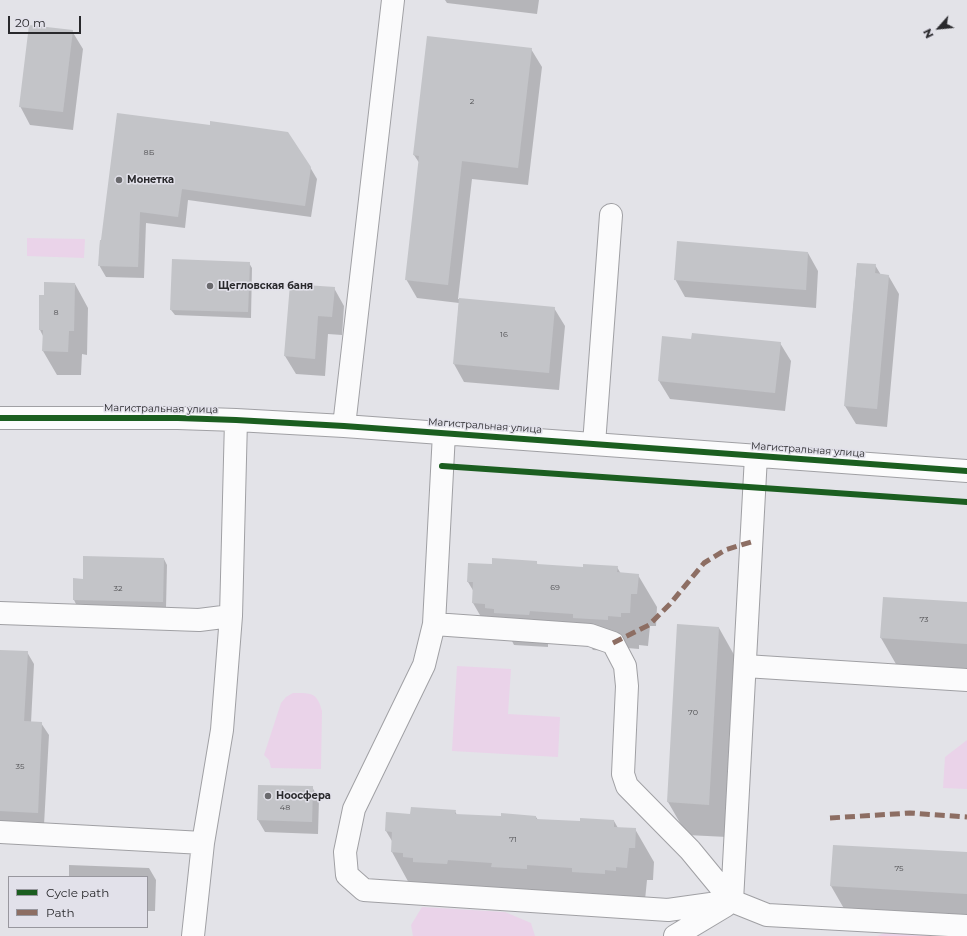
<!DOCTYPE html>
<html>
<head>
<meta charset="utf-8">
<style>
	body { margin:0 }
	#map { position:relative; width:967px; height:936px; overflow:hidden; background:#e3e3e8; font-family:Montserrat,sans-serif }
	canvas { display:block }
	.legend { position:absolute; left:8px; top:876px; width:140px; height:52px; box-sizing:border-box; background:#e2e1ea; border:1px solid #98979e; margin:0; padding:5px 7px; list-style:none; font-size:12px; color:#29292c }
	.legend li { display:flex; align-items:center; gap:8px; height:20px }
	.legend b { width:20px; border:1px solid #98979e }
	.north { position:absolute; left:919px; top:8px; width:40px; height:40px; -webkit-text-stroke:3px #e2e1ea; paint-order:stroke; rotate:243deg; font-size:11px; font-weight:700; line-height:16px; text-align:center; color:#29292c }
	.north::after { content:''; display:block; margin:auto; width:14px; height:18px; background:#29292c; clip-path:polygon(50% 0,100% 100%,50% 72%,0 100%) }
	.scale { position:absolute; left:8px; top:16px; width:73px; height:18px; box-sizing:border-box; border:2px solid #29292c; border-top:0; padding-left:5px; font-size:12px; line-height:14px; white-space:nowrap; color:#29292c; -webkit-text-stroke:3px #e2e1ea; paint-order:stroke }
</style>
</head>
<body>
<div id="map">
<canvas width="967" height="936"></canvas>
<ul class="legend">
<li><b style="height:5px;background:#1b5e20"></b>Cycle path</li>
<li><b style="height:5px;background:#8d6e63"></b>Path</li>
</ul>
<div class="north">N</div>
<div class="scale">20 m</div>
</div>
<script>
const ctx = document.querySelector('canvas').getContext('2d');
ctx.lineJoin = 'round';
function fillPath(path, color) {
  ctx.fillStyle = color;
  ctx.fill(path, 'evenodd');
}
function stroke(path, color, width, dash) {
  ctx.strokeStyle = color;
  ctx.lineWidth = width;
  ctx.lineCap = dash ? 'butt' : 'round';
  ctx.setLineDash(dash || []);
  ctx.stroke(path);
}
function drawText(font, color, halo, rows, align = 'center') {
  ctx.font = font + ' Montserrat,sans-serif';
  ctx.lineWidth = 3;
  ctx.setLineDash([]);
  ctx.textBaseline = 'middle';
  ctx.strokeStyle = halo;
  ctx.fillStyle = color;
  for (const [text, x, y, turn = 0] of rows) {
    ctx.save();
    ctx.translate(x, y);
    ctx.rotate((+turn || 0) * Math.PI / 180);
    ctx.textAlign = isNaN(turn) ? turn : align;
    if (halo) ctx.strokeText(text, 0, 0);
    ctx.fillText(text, 0, 0);
    ctx.restore();
  }
}
fillPath(new Path2D(`
	M27 238 85 239 84 258 27 256Z
	M457 666 511 669 508 714 560 717 558 757 452 751Z
	M293 693C311 693 317 692 322 711L321 769 271 768 269 760 264 755 281 703 286 697Z
	M967 740V789L943 788 945 757Z
	M422 907 505 912 531 923 535 936H413L411 925Z
	M894 929 946 934 947 936H877Z`), '#ead3e9');
fillPath(new Path2D(`
	M445 0H539L537 14 447 3Z
	M72 31 83 49 73 130 30 125 20 106Z
	M531 49 542 67 528 185 472 179 458 299 554 308 565 326 559 390 464 382 454 364 459 303 417 298 406 279 420 164 414 155Z
	M210 126 310 167 317 179 311 217 188 200 185 228 146 223 144 278 106 277 99 265 100 241Z
	M808 253 818 271 816 308 685 297 675 279Z
	M249 263 252 268 251 318 175 315 171 310Z
	M857 264 875 265 881 275H888L899 294 887 427 856 424 845 406Z
	M75 284 88 308 87 355 82 354 81 375H57L43 351 44 338 40 330V296H45Z
	M334 288 344 306 342 335 328 334 325 376 296 374 285 356Z
	M692 340 780 343 791 361 785 411 670 399 659 381Z
	M164 559 167 565 166 608 77 606 74 600V579L84 580Z
	M536 562 538 565 584 568 617 567 621 574 638 575 657 607 656 626H650L648 646 639 645V649L627 648V652L593 650 590 646 548 643V647L514 645 512 641 504 640 502 636H492L473 603 474 592 468 582 493 565Z
	M884 598 967 603V675L900 671 881 638Z
	M678 625 719 628 737 660 727 837 687 835 668 802Z
	M0 651 27 652 34 664 31 723H41L49 735 44 825 0 823Z
	M312 787 319 799 318 834 265 832 258 820Z
	M455 811 457 815 502 817H536L538 820 581 822 614 821 618 828 635 829 654 862 653 880H647L645 900 410 885 392 852V841L386 831 411 815Z
	M834 846 967 853V926L850 919 831 886Z
	M69 865 149 868 156 880 155 911H147V877H69Z`), '#0003');
fillPath(new Path2D(`
	M29 25 73 30 63 112 19 107Z
	M427 36 532 48 518 168 462 161 448 285 405 280 419 156 413 155Z
	M117 113 210 125V121L288 132 311 167 305 206 182 189 178 217 140 212 138 267 98 266 100 240H101Z
	M677 241 808 252 806 290 674 280Z
	M172 259 250 262 248 312 170 310Z
	M857 263 876 264 875 273 889 275 877 409 844 406Z
	M44 282 75 283 74 331H69L68 352 42 351 43 330H39V295H44Z
	M290 284 335 287 332 317 318 316 315 359 284 356Z
	M459 298 555 307 549 373 453 364Z
	M692 333 781 342 775 393 658 381 662 336 691 339Z
	M83 556 164 558 163 602 73 600V578L83 579Z
	M492 558 537 561V564L583 567V564L618 566 617 572 639 574 637 594H631L630 613H621V617L608 616V620L573 618V614L530 611 529 615 494 613V609L485 608V604L472 603 473 582H467L468 563 492 564Z
	M883 597 967 602V644L880 638Z
	M677 624 719 627 709 805 667 802Z
	M0 650 28 651 24 721 42 722 38 813 0 811Z
	M258 785 313 786 312 822 257 820Z
	M411 807 456 810 455 814 501 816V813L536 816V819L580 821V818L614 820V827L636 828 635 848H629L627 868 616 867V871L605 870V874L572 872V868L527 865V869L491 867 492 863 448 860 447 864 413 862V858L403 857V853L391 852 392 832 385 831 386 812 410 814Z
	M833 845 967 852V894L830 886Z`), '#c3c4c8');
const minor = new Path2D(`
	M0 418H178L236 420 344 426 967 471
	M344 426 393 0
	M444 433 434 624 424 665 354 809 345 852 347 875 364 890 668 910 732 901 767 915 967 926
	M594 444 611 215
	M0 613 199 620 231 616
	M434 624 590 635 613 643 625 666 627 686 623 774 627 786 690 850 732 901
	M745 666 967 680
	M0 832 203 843
	M732 901 756 456
	M193 936 203 843 222 730 231 616 236 420
	M675 936 725 906`);
stroke(minor, '#a0a0a4', 24);
stroke(minor, '#fbfbfc', 22);
stroke(new Path2D(`
	M613 643 649 625 670 604 704 563 725 550 751 542
	M830 818 910 813 967 817`), '#8d6e63', 5, [10, 5]);
stroke(new Path2D(`
	M0 418H178L236 420 344 426 967 471
	M442 466 967 502`), '#1b5e20', 6);
for (const [x, y, r, color] of [
	[119,180,4,"#6a6a6e"],
	[210,286,4,"#6a6a6e"],
	[268,796,4,"#6a6a6e"]
]) {
  const dot = new Path2D();
  dot.arc(x, y, r, 0, 2 * Math.PI);
  ctx.fillStyle = color;
  ctx.fill(dot);
  stroke(dot, '#e2e1ea', 1.5);
}
drawText('8px', '#505053', null, [
	["2",472,102],
	["8Б",149,153],
	["8",56,313],
	["16",504,335],
	["69",555,588],
	["32",118,589],
	["73",924,620],
	["70",693,713],
	["35",20,767],
	["48",285,808],
	["71",513,840],
	["75",899,869]
]);
drawText('bold 10px', '#29292c', '#e2e1ea', [
	["Монетка",127,180],
	["Щегловская баня",218,286],
	["Ноосфера",276,796]
], 'left');
drawText('10px', '#29292c', '#e2e1ea', [
	["Магистральная улица",161,409,1],
	["Магистральная улица",485,426,4],
	["Магистральная улица",808,450,4]
]);
</script>
</body>
</html>
